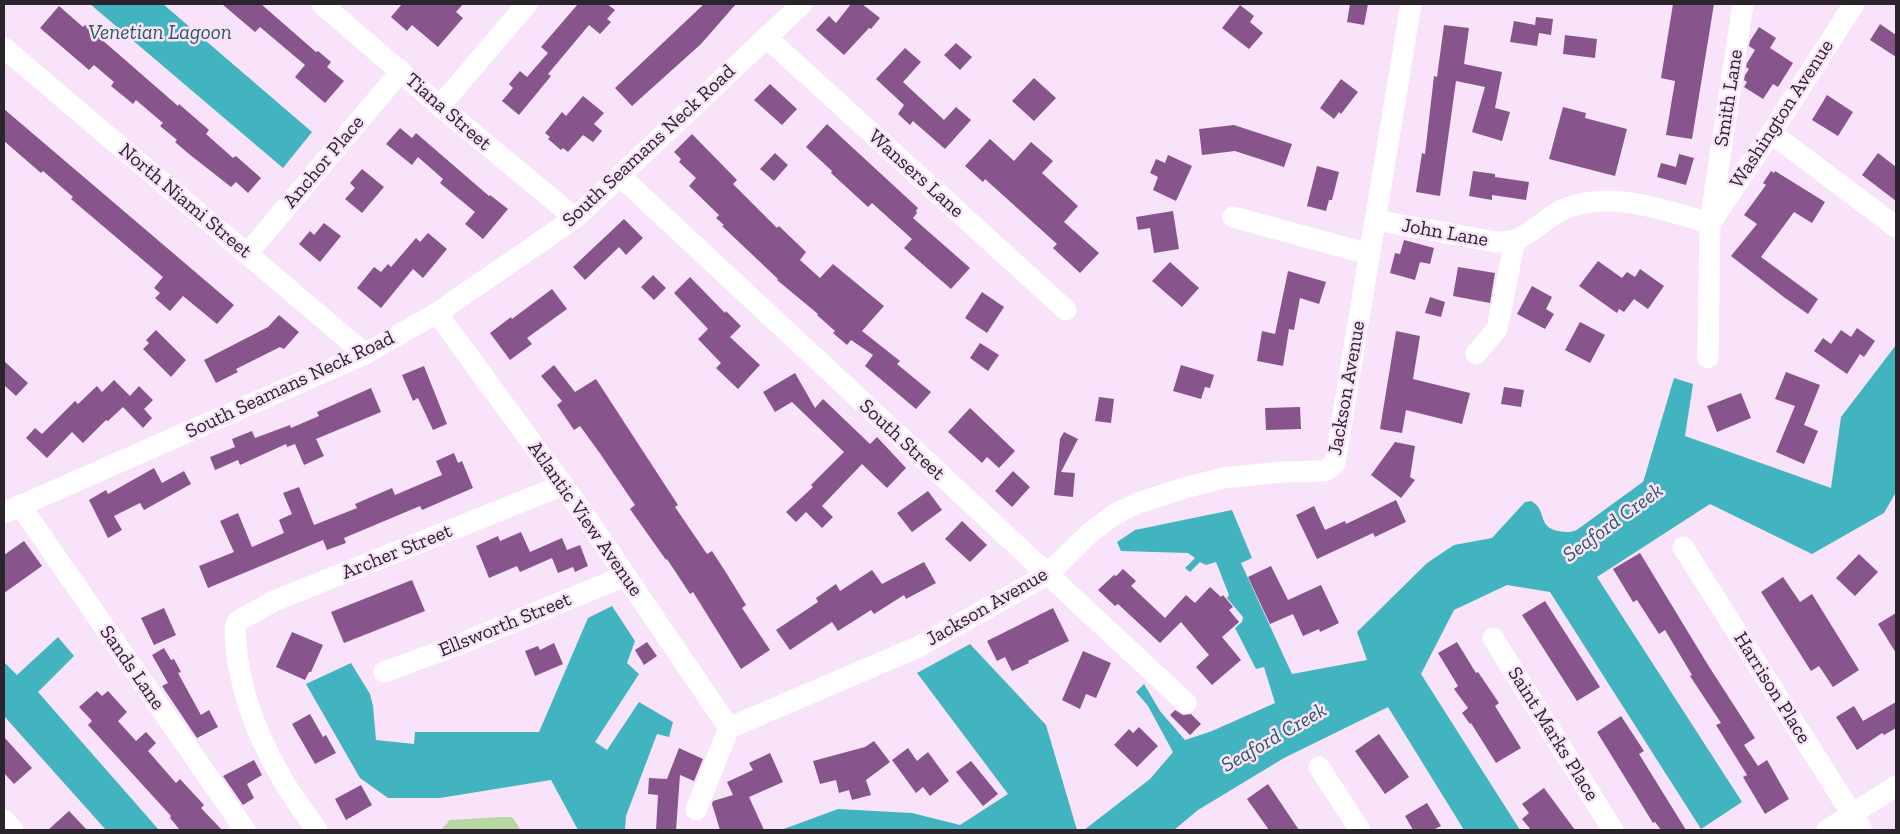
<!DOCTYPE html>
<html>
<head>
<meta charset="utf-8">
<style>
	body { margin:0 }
	#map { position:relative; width:1900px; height:834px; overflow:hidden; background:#f9e3fa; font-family:"Zilla Slab",serif }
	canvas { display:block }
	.frame { position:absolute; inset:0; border:5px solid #2c242c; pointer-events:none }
</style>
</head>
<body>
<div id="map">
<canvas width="1900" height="834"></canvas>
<div class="frame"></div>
</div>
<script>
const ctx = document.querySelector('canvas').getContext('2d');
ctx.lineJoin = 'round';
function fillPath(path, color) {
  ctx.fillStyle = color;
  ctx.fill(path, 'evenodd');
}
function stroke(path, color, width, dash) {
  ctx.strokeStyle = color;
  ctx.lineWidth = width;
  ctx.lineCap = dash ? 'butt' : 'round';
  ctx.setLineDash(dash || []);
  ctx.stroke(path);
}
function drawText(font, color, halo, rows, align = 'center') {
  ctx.font = font + ' "Zilla Slab",serif';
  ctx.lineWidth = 5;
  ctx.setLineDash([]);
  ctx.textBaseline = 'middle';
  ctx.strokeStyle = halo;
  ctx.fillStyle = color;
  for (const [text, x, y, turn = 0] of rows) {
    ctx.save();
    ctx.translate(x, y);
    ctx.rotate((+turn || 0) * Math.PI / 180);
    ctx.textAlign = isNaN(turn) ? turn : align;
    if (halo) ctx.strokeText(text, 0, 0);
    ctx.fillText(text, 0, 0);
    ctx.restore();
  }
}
fillPath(new Path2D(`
	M500 817H512L519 827 520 830H441L450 820Z`), '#b7d8a2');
fillPath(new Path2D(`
	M90 4H163L312 132 283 168Z
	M1896 345V492L1884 513 1812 554 1710 504 1597 577 1742 802 1701 829 1550 592 1507 585 1454 610 1421 674 1520 830H1464L1388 707 1284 758 1198 810 1174 830H1084L1150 779 1173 752 1148 706 1136 692 1144 684 1160 711 1185 740 1212 731 1275 703 1264 667 1256 669 1235 628 1242 622 1243 617 1227 598 1229 595 1216 562 1206 565 1200 562 1190 572 1185 568 1195 558 1188 553 1121 551 1117 542 1135 530 1232 510 1252 558 1241 563 1292 674 1367 660 1357 632 1427 563 1454 545 1492 538 1525 502 1531 501C1550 511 1533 532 1570 532L1621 519 1642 486 1674 378 1693 384 1685 436 1831 488 1841 417Z
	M612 606 635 641 627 663 639 674 595 742 607 750 639 702 673 722 669 737 657 734 626 816 625 830H578L551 780 440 798H388L360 778 306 684 351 663 370 694 373 706 376 740 414 744 415 732H539L588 618Z
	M58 637 74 656 38 692 159 830H106L4 716V662L17 675Z
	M970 644 1046 725 1077 830H781L838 809 912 813 960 825 1008 794 917 673Z`), '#42b4c0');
stroke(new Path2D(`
	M1582 546 1659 490`), '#42b4c0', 32);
fillPath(new Path2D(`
	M222 4H261L316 52 318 51 331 62 327 67 344 81 325 103 295 77 305 65 260 27 255 32Z
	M402 4H463L456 12 463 18 438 47 412 25 407 31 391 17Z
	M578 4H607L615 10 607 19 611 22 600 34 589 25 548 74 551 76 519 115 502 101 513 88 509 84 520 71 527 77 548 53 541 47Z
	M704 4H736L701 44 632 106 615 88Z
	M851 4H862L880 18 871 29 869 28 844 55 816 30 829 16 836 23Z
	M1350 4H1368L1364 25 1347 22Z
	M1673 4H1714L1692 139 1666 135 1675 81 1661 78Z
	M1240 5 1254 16 1250 22 1263 33 1249 49 1222 28Z
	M59 6 83 27 85 25 178 106 179 104 209 130 206 134 233 158 236 156 261 178 248 193 236 182 231 187 189 154 175 142 177 140 160 126 163 123 136 100 133 104 111 86 114 82 94 65 89 70 40 28Z
	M1536 17 1553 19 1551 35 1539 33 1537 46 1510 42 1514 21 1535 25Z
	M1880 24 1896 35V57L1870 40Z
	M1444 25 1469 28 1464 64 1502 72 1495 108 1510 112 1502 141 1472 132 1485 87 1456 81 1440 196 1416 192 1422 153 1425 154 1434 76 1437 77Z
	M1759 27 1776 38 1770 48 1793 63 1778 87 1773 84 1763 99 1744 87 1747 82 1744 80 1745 75 1749 69 1746 67 1747 63 1755 50 1749 46 1750 41Z
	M1565 35 1597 39 1595 58 1563 54Z
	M956 43 972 57 960 70 944 55Z
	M905 48 921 62 903 82 944 120 956 107 971 120 945 149 913 121 910 125 898 114 904 105 876 79Z
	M1034 78 1056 98 1034 121 1012 101Z
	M1341 79 1358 92 1341 114 1339 112 1334 119 1320 108Z
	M770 84 797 109 782 125 754 100Z
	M1827 95 1853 112 1838 136 1812 120Z
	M583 96 604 113 594 124 602 131 593 142 583 135 568 152 563 148 561 150 548 139 550 137 545 133 562 112 566 116Z
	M1563 107 1586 113 1585 118 1627 129 1615 176 1549 159Z
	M4 109 234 305 217 324 183 296 170 311 155 298 160 293 154 288 163 277 71 199 73 197 43 171 41 173 4 141Z
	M827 124 918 208 916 211 917 213 913 218 970 268 951 289 904 248 912 239 872 203 868 207 831 173 832 171 806 147Z
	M1234 125 1292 144 1284 167 1235 151 1202 155 1199 129Z
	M400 128 412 138 416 133 489 196 490 195 508 209 483 239 465 224 475 212 440 183 443 179 418 157 412 165 386 144Z
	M692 134 737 180 733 184 777 228 779 226 806 252 800 260 820 278 833 264 884 306 862 331 900 361 897 364 931 392 916 409 865 366 873 355 851 340 847 345 833 333 835 331 817 315 818 314 777 280 778 279 722 226 724 225 716 218 719 215 689 186 696 178 679 162 681 159 674 152Z
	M990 139 1014 161 1031 142 1053 161 1042 173 1078 206 1064 222 1099 253 1080 273 1053 248 1057 244 985 179 983 182 965 166Z
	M775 153 788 165 774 181 760 169Z
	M1878 153 1896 167V201L1862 175Z
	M1679 154 1694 158 1686 185 1657 177 1661 163 1676 167Z
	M1168 155 1192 166 1176 201 1153 190 1158 177 1150 173 1156 159 1165 163Z
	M1317 166 1339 172 1332 200H1329L1326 211 1307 206Z
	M362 169 384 187 362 213 345 199 355 188 350 183Z
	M1473 171 1495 174V177L1529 182 1526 200 1492 195V200L1469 196Z
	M1771 171 1774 173 1775 171 1825 202 1812 223 1794 212 1761 257 1818 299 1808 314 1785 298 1731 256 1757 224 1744 215 1766 185 1763 183Z
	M1173 211 1179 249 1154 253 1150 228 1138 230 1136 217Z
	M624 219 643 238 626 255 619 247 585 280 573 267Z
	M324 223 341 236 320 262 299 244 310 231 314 235Z
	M428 233 447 249 423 278 413 269 381 308 357 288 374 267 381 272 388 264 391 267 416 238 420 242Z
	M1404 240 1434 248 1430 264 1420 262 1415 280 1390 273 1395 253 1400 254Z
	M1598 261 1622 278 1627 272 1635 277 1640 269 1664 286 1648 309 1634 299 1624 312 1619 309 1617 313 1579 286Z
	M1170 262 1199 288 1182 307 1152 281Z
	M1458 267 1495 273 1490 303 1453 296Z
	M1288 271 1326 282 1319 304 1300 298 1294 330 1289 329 1283 366 1257 361 1262 331 1275 334Z
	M653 275 666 288 654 300 641 287Z
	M690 277 725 313 726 311 741 326 730 337 760 365 738 389 716 368 721 363 698 339 708 329 674 293Z
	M1532 286 1552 297 1546 309 1554 314 1545 329 1517 314Z
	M552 289 567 309 527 338 532 344 510 360 490 333 511 317 512 319Z
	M982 292 1004 307 987 333 965 318Z
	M1430 297 1445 302 1441 317 1425 313Z
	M279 315 299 332 284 349 280 347 236 369 238 372 216 383 204 360 268 327Z
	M1580 322 1605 335 1590 363 1565 350Z
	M1857 328 1875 341 1864 357 1860 354 1847 374 1814 351 1823 338 1831 344 1841 330 1851 337Z
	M156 330 186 360 171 377 143 349 149 343 146 340Z
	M1396 331 1420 336 1413 379 1470 393 1462 424 1406 410 1402 433 1380 429Z
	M980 343 999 355 988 371 970 358Z
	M4 361 28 383 16 396 4 385Z
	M554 365 575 392 596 379 678 505 675 507 707 554 712 551 725 571 746 605 742 608 770 650 741 669 693 592 690 594 667 559 666 560 630 509 635 505 599 452 580 426 574 430 557 405 562 401 541 376Z
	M1181 365 1214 375 1210 388 1205 387 1201 399 1173 391Z
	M424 366 447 424 433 430 418 398 413 401 402 375Z
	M1786 372 1820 385 1804 425 1818 431 1804 464 1776 452 1795 406 1775 399Z
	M795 373 815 408 823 399 870 444 877 437 906 468 887 488 862 464 822 506 833 517 822 528 806 512 796 522 786 512 813 487 811 485 844 452 792 402 775 412 763 392Z
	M114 380 130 396 139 386 153 400 144 409 152 418 143 428 123 407 108 421 106 420 83 443 72 432 47 458 26 438 35 428 42 434 75 401 78 404 97 386 102 392Z
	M1504 387 1524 390 1521 407 1501 404Z
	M371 388 381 412 316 439 324 456 304 465 295 444 287 447 286 444 240 465 238 460 215 470 210 457 235 447 232 439 252 431 255 438 290 425 291 428 319 416 317 412Z
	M1741 393 1751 418 1717 432 1707 406Z
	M1099 397 1114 399 1111 423 1095 421Z
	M1300 407 1301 429 1266 430 1265 408Z
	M970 408 1015 451 999 468 987 457 982 463 948 432Z
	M1064 432 1078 439 1061 472 1075 473 1073 497 1054 495 1060 439Z
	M1395 442 1415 446 1410 477 1415 480 1401 498 1371 475Z
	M454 453 458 463 462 461 473 488 422 510 420 506 344 538 346 543 327 550 323 540 208 588 199 566 234 552 220 521 238 513 252 547 284 533 279 520 292 514 283 493 299 487 314 525 357 508 355 504 392 488 395 495 442 475 436 461Z
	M154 468 162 483 184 471 191 484 144 510 140 503 114 516 122 530 108 538 89 500 106 490 108 494Z
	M1013 471 1030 487 1012 507 995 491Z
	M928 491 942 510 912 532 897 513Z
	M1396 500 1406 522 1375 537 1373 533 1317 559 1296 515 1314 506 1325 530 1345 521 1346 524Z
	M962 521 987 545 970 562 945 539Z
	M521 532 530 552 562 538 567 550 580 545 588 566 575 572 573 567 558 573 552 558 520 572 517 566 489 578 476 546 498 536 500 541Z
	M24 541 42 566 4 593V555Z
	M1640 553 1708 665 1755 738 1744 745 1758 766 1767 760 1789 799 1765 814 1743 777 1747 775 1716 725 1721 723 1690 676 1692 675 1665 630 1659 634 1637 600 1633 602 1613 569Z
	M1859 554 1878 572 1855 596 1836 578Z
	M924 562 936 583 906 599 904 595 874 614 871 610 838 631 832 622 790 650 776 630 818 602 816 598 836 584 840 591 872 570 882 584Z
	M1271 566 1288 600 1321 585 1339 623 1320 632 1319 629 1303 636 1293 614 1270 624 1248 577Z
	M1123 569 1136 581 1131 586 1165 618 1186 595 1195 603 1210 587 1221 597 1223 595 1233 607 1229 610 1239 622 1222 637 1241 660 1212 685 1196 667 1209 655 1181 622 1160 643 1118 604 1115 606 1098 590 1114 575 1116 576Z
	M1783 577 1800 602 1812 594 1859 670 1833 687 1819 666 1811 671 1761 592Z
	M412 580 425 611 344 643 331 612Z
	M1545 601 1600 687 1577 701 1522 615Z
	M164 608 176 635 154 645 141 618Z
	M1053 608 1069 641 1028 661 1029 663 1012 671 1005 657 997 661 987 641Z
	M1896 613V653L1878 624Z
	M292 632 323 645 311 672H309L305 680 276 667Z
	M647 642 657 656 644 665 635 650Z
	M1457 642 1476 673 1478 672 1499 703 1495 706 1521 748 1496 763 1471 723 1470 724 1462 713 1468 708 1454 689 1458 686 1438 653Z
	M554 643 563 664 535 676 525 651 538 646 540 650Z
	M164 648 171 660 174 659 181 672 178 673 201 715 209 710 218 727 197 738 162 686 168 683 152 655Z
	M1083 651 1111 663 1096 698 1086 694 1080 709 1062 700Z
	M97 691 102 696 108 691 127 712 118 721 136 741 146 732 156 743 148 751 176 783 180 779 204 805 201 808 222 830H180L170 818 171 816 88 725 92 721 79 707Z
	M1896 702V728L1884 735 1882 733 1857 750 1836 717 1854 706 1863 721Z
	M1175 710 1183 715 1191 714 1201 724 1190 735 1170 715Z
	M310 714 323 737 326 735 336 753 315 764 292 724Z
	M1621 716 1644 751 1639 754 1686 830H1661L1655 822 1653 823 1597 732Z
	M1139 727 1158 746 1137 767 1114 745 1129 729 1133 733Z
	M1379 734 1409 777 1385 794 1355 751Z
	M4 737 32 768 14 784 4 773Z
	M874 741 890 762 866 780 871 795 852 800 849 790 839 793 836 780 820 784 813 761 865 747Z
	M679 748 703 759 694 781 680 775 676 830H656L658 795 648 794 649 778 667 779Z
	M908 748 917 761 928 752 949 781 930 796 923 787 916 793 892 760Z
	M770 753 783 782 749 797 764 830H720L712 804 713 801 733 795 727 782 753 770 749 763Z
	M254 760 262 775 247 784 254 798 243 805 223 776Z
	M971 761 998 794 983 806 956 772Z
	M1268 784 1299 830H1269L1247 799Z
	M361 785 372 805 346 820 335 799Z
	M1544 788 1575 830H1531L1522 819 1529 813 1522 804Z
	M1427 803 1441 826 1433 830H1413L1405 816Z
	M69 811 87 830H48Z`), '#87548b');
stroke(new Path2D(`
	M322 4 440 106 575 218
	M766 37 1066 310
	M4 48 365 354
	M440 106 527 4
	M1771 133 1896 227
	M620 176 1186 703
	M1233 217 1369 254
	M1713 219 1771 133 1854 4
	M1375 220 1496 242C1502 242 1509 242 1515 240 1530 235 1545 219 1560 211 1607 188 1663 210 1710 223
	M247 254 401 71
	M437 313 581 510 729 728
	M1476 354 1497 329 1515 240
	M1708 358 1710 223 1743 4
	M20 505 245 830
	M4 513 365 354 437 313 575 218 802 4
	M1683 547 1862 830
	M1493 638 1613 830
	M384 672 455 646 625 576
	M1319 767 1360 830
	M696 810 729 728 918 647 1047 575 1091 532 1115 514 1138 503 1181 489 1223 478 1282 472 1324 471 1330 468 1335 463 1411 4
	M4 820 13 830
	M317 830C276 777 243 714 236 647 236 638 233 628 238 621L274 601 563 485
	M1827 830 1896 786`), '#fff', 21);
drawText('20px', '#2c242c', '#f9e3fa', [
	["Smith Lane",1729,98,-81],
	["Tiana Street",448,112,41],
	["Washington Avenue",1782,114,-57],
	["South Seamans Neck Road",649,146,-43],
	["Anchor Place",324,162,-50],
	["Wansers Lane",916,174,42],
	["North Niami Street",185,201,40],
	["John Lane",1445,233,10],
	["South Seamans Neck Road",290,385,-25],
	["Jackson Avenue",1347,388,-80],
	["South Street",902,440,43],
	["Atlantic View Avenue",585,519,55],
	["Archer Street",397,552,-22],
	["Jackson Avenue",987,607,-30],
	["Ellsworth Street",505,625,-22],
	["Sands Lane",132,668,55],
	["Harrison Place",1772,688,58],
	["Saint Marks Place",1553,734,58]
]);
drawText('italic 21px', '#2b5b60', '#f9e3fa', [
	["Venetian Lagoon",160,33],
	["Seaford Creek",1613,523,-36],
	["Seaford Creek",1274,738,-30]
]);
</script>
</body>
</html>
